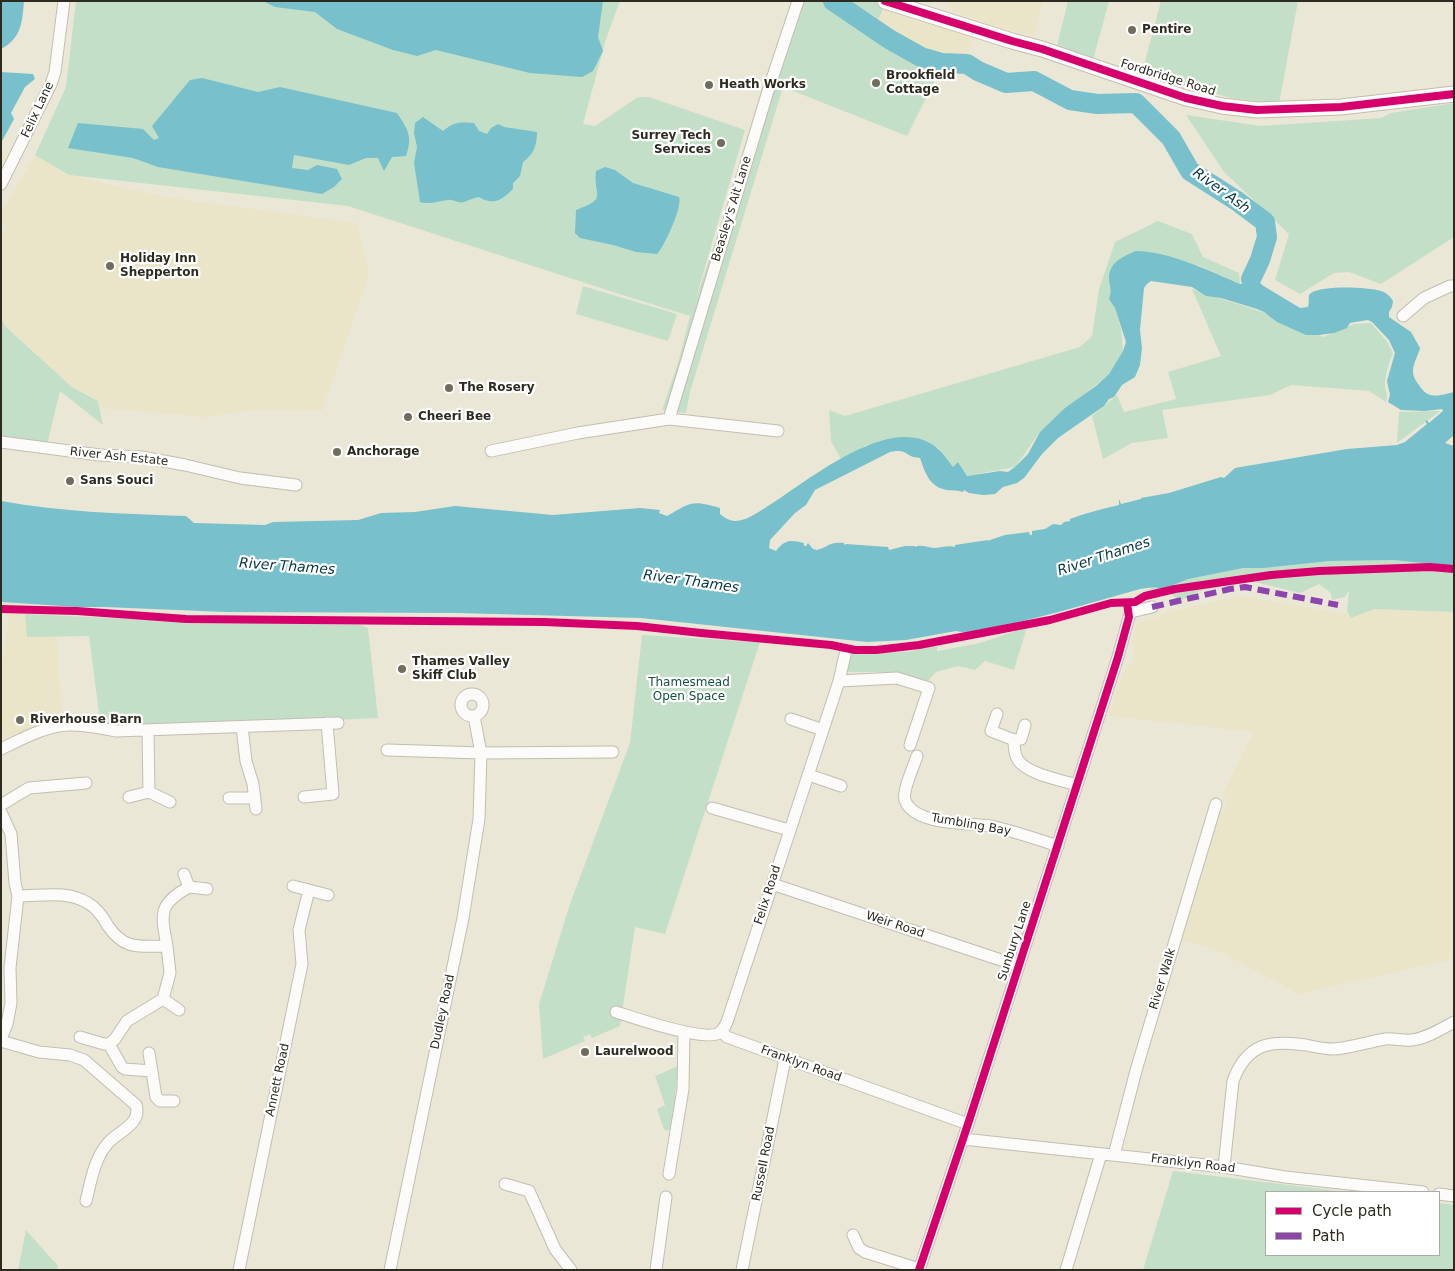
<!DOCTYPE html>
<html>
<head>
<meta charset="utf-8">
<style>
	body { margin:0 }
	#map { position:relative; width:1455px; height:1271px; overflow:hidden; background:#ebe7d6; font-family:"DejaVu Sans",sans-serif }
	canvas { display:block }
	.frame { position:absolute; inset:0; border:2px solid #2d2b1f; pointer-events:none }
	.legend { position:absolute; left:1265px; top:1191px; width:175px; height:65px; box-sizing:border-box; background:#fff; border:1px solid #abaaa5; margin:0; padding:6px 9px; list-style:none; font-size:15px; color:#2d2b1f }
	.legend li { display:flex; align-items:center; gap:10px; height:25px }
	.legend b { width:25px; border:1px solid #abaaa5 }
</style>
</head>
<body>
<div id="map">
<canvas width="1455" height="1271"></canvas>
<div class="frame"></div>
<ul class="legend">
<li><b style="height:6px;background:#d6006c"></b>Cycle path</li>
<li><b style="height:6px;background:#8e44ad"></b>Path</li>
</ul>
</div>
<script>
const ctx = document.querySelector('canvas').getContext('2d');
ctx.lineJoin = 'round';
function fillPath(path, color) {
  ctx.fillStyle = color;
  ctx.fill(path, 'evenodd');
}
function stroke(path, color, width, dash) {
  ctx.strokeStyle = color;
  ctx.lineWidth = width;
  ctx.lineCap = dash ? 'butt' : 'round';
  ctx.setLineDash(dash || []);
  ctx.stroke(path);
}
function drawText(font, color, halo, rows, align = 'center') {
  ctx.font = font + ' "DejaVu Sans",sans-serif';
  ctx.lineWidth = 4.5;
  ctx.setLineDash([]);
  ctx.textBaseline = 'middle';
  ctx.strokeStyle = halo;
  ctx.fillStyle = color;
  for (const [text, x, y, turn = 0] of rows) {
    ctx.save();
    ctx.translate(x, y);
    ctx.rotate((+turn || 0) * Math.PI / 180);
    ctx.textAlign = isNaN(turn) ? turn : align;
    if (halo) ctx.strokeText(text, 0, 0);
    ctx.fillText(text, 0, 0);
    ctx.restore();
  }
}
fillPath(new Path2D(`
	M948 1H1043L1034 37 990 25 950 10Z
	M885 5 976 33 967 57 920 52 876 23Z
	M35 155 69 175 166 197 357 223 369 275 322 411 262 409 206 417 100 408 98 400 73 387 7 328 1 319V237L6 226 1 222V214Z
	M1241 596 1352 615 1374 606 1454 607V959L1299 994 1213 948 1180 940 1217 815 1225 810 1227 806V801L1223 793 1254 732 1108 716 1126 666 1133 661 1134 644 1131 642 1137 624 1169 612Z
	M1 602 24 604 27 637 57 636 62 725 1 741V672L9 615 1 614Z`), '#eae5c8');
fillPath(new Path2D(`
	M76 1H620L606 39 583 124 595 126 638 97H649L745 130 696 298 798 1H876L885 5 876 24 920 52 934 53 937 76 907 136 783 87 690 392 686 413 662 410 678 363 690 316 616 293 348 206 69 175 35 155 66 87Z
	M1068 1H1109L1093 60 1057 46Z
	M1161 1H1298L1279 104 1231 98 1157 78 1156 71 1144 65Z
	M1454 103V237L1381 284 1349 272 1334 273 1300 294 1275 280 1289 234 1224 172 1186 115 1261 126 1381 118 1391 113Z
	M1158 221 1192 234 1203 257 1239 273 1240 284 1198 265 1111 293 1121 329 1123 351 1109 374 1040 432 1015 467 967 476 958 462 953 467 938 448 867 445 841 459 831 441 829 410 845 416 1080 347 1092 336 1099 289 1115 242Z
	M583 286 677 314 668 341 576 314Z
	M1192 289 1262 312 1323 337 1354 324 1371 323 1388 343 1393 354C1389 361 1386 374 1385 382 1384 390 1389 393 1386 402L1369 391 1291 385 1270 395 1162 410 1168 438 1132 443 1103 459 1092 416 1117 395 1124 412 1176 399 1168 372 1221 356Z
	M1 319 7 328 72 387 98 401 103 425 60 391 46 449 1 442Z
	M1440 411 1397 443 1399 412Z
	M1454 555V612L1374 609 1351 618 1347 611 1349 590 1345 597 1332 600 1331 593 1319 584 1300 593 1251 581 1199 591 1180 601 1165 590 1151 591 1150 582 1247 561 1393 560 1403 561 1402 563 1407 556Z
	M25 614 181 621 182 619H189V621L361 625 368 628 378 718 272 723 152 727 98 723 97 719 99 713 89 636 27 637Z
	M1027 627 1014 670 985 661 975 670 958 666 936 672 928 681 897 672H847L851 653 909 652 927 646 937 647V651H938L980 643Z
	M642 635 760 642 665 934 635 927 620 1026 592 1038 590 1034 583 1037 585 1041 543 1059 539 1004 570 904 630 743Z
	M678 1066 672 1128 667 1131 664 1129 657 1109 665 1105 655 1076Z
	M1173 1171 1346 1192H1266V1255H1439V1203L1454 1205V1270H1143Z
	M26 1230 58 1266 57 1270H18Z`), '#c4dfc8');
fillPath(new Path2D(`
	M1 1H24C22 22 22 38 1 49Z
	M263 1H603L598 37 603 51 593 71 582 77 530 73 436 50 417 56 393 50 337 29 315 12 275 7Z
	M1 72 33 74 35 79 25 87 11 113 14 119 1 143Z
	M202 78 258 92 280 87 397 113C408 130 413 136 406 156L392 157 384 171 378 158H366L349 165 294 155 292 168 308 170 317 165 337 169 342 179 334 187 322 194 158 167 133 158 68 148 78 123 143 129 154 140 159 138 152 126 190 80Z
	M423 117 443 131C454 122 459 122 474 123L479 131 487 134 491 128 498 124 504 127 537 132C537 145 534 154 523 162L520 176 513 183V189C502 200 493 206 479 197 473 198 469 200 464 202 458 204 454 199 448 200 438 201 431 205 420 202L414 163 417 147 414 133 415 123Z
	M605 167 615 170 633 183 679 197C683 206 664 247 657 254L636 252 613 245 580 238 575 233 576 210C609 198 593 197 596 171Z
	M1136 251C1168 251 1210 271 1240 284L1247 283 1246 275 1254 267 1260 254 1264 255 1257 272V279L1262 285 1300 308 1308 307C1310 302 1307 295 1311 293 1323 285 1367 287 1381 291 1387 293 1390 296 1393 301L1392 307 1389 312V317L1411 332 1420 348C1418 356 1413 363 1413 371 1413 377 1416 381 1419 385 1428 400 1439 396 1454 392V435L1445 443 1454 446V566L1393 560 1329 561 1263 568H1243L1188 579 1163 589 1154 587 1140 589C1091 603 1041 618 990 628 980 629 966 634 956 631L906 640 867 642 641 618 457 613 226 612 104 607H77L1 602V501C62 512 124 514 186 516L194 523 265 525 273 522 358 520 381 513 415 512 455 506 553 515 640 508 660 510 659 513 667 516C692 502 691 500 720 508V514C723 516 726 519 730 520 742 524 755 514 765 508 805 484 892 408 938 449 944 454 948 461 953 467L958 462 967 476 1000 471 1008 472 1015 467 1028 454 1040 432 1065 408 1096 386 1109 374 1123 351 1126 342 1115 308 1109 299C1112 291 1110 287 1109 279 1109 262 1122 257 1136 251ZM1151 281 1192 287 1206 296 1221 298 1257 309 1264 312 1277 322 1306 335H1319L1334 333 1347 328 1350 323 1355 322 1368 320 1372 322 1389 340 1395 353 1387 381 1390 395 1388 402 1401 410 1425 411 1442 409 1443 411 1429 423 1427 420 1425 421 1427 424 1405 442 1397 445 1347 449 1235 468 1224 478 1221 477 1169 493 1141 498V499L1121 504 1119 499V505C1102 509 1086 513 1070 519V521L1064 522 1061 525 1053 524 1045 529 1032 531V535H1030L1029 532 1005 535 990 540 989 541 988 540 955 545V547C948 545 941 548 934 548 928 547 920 544 915 547V546H905L889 550 888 547 846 544 844 545V543C827 542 830 547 817 550L813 549 808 543 806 546H804V543C791 540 785 539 776 551L769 548 770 540 795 513 806 505 815 490 890 452C909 448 905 458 920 458 925 472 929 487 947 490 953 491 958 490 963 492L964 490 969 493 983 495 995 494 1003 487 1017 483 1024 478 1042 454 1058 438 1104 406 1109 399 1114 397 1122 385 1135 377 1140 365 1142 348 1140 330 1144 288 1147 284Z`), '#77c0cc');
stroke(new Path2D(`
	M833 1 889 39 921 57 942 63 967 64 978 71 1006 83 1034 81 1070 100 1097 104 1136 103 1171 138 1190 171 1237 201 1265 222 1267 237 1260 260 1251 279`), '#77c0cc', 20);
const street = new Path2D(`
	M1 184 51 84 55 72 64 1
	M1403 316 1424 298 1450 286H1454
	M669 419 768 91 798 1
	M1 442 100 455 142 457 185 465 240 478 296 485
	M491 451 578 433 669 419 778 431
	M839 681 897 678 929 688 910 745
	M461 705a11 11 0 1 1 22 0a11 11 0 1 1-22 0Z
	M997 714 991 731 1014 740
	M791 719 823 730
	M1025 725 1021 739 1014 740C1014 746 1014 754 1018 760 1027 774 1061 780 1077 785
	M242 727 246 761 253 784 256 809
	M148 731 149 792
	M1 749C22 739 47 725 70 725 86 725 101 728 116 731L338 723
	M387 750 481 753 613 752
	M917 756C914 766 902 791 905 800 914 827 974 822 995 827 1016 832 1037 839 1058 846
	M809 775 841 786
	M129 797 149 792 170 802
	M304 797 333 794 327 723
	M229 798H255
	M1 805 29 788 86 783
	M712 808 789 830
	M1 812 11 834 15 883 18 896 10 968 11 1003 7 1024 1 1039
	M772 884 1019 966
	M293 886 328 895
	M189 887 207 889
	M18 896C42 896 66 890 88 903 97 908 103 917 108 926 125 951 140 946 167 946 161 914 158 904 189 887L184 874
	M163 999 179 1010
	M616 1012C635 1018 704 1042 719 1033 725 1029 727 1022 729 1016L839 681 845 655
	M721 1031 727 1037 968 1124
	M80 1037 104 1044H109L115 1039 127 1021 163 999 170 973 167 946
	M1 1041 39 1052 70 1055 84 1060 136 1105C142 1124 119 1131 108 1143 94 1159 91 1181 86 1201
	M109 1044 122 1067 125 1069 152 1071
	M149 1053 156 1097 160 1101H174
	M963 1139 1224 1167 1285 1177 1423 1192
	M1114 1155 1137 1067 1216 804
	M1224 1167 1233 1081C1247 1043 1270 1040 1306 1045 1315 1047 1324 1049 1333 1049 1350 1048 1368 1042 1385 1039 1394 1038 1403 1041 1412 1040 1427 1038 1441 1029 1454 1022
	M669 1174 683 1089 684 1032
	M505 1184 529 1191 555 1249 571 1270
	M1439 1194 1454 1196
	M853 1235 859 1248 865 1252 919 1269
	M239 1270 302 964 299 930 309 890
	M390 1270 463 918 479 819 481 753 474 716
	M656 1270 666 1197
	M742 1270 785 1059
	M919 1270 968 1124 1118 657 1129 617 1131 612 1152 607
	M1066 1270 1101 1154`);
const secondary = new Path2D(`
	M885 1 1012 41 1042 49 1186 98 1222 106 1257 110 1341 107 1454 94`);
stroke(street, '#c1beb1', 13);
stroke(secondary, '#c1beb1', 17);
stroke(street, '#fcfbf9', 11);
stroke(secondary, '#fcfbf9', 15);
stroke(new Path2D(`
	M1152 607 1230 589 1245 587 1338 605`), '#8e44ad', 6, [12, 6]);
stroke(new Path2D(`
	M885 1 1012 41 1042 49 1186 98 1222 106 1257 110 1341 107 1454 94
	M1 609 77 611 186 619 544 622 637 626 701 633 831 645 855 650H876L919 645 1050 620 1111 603 1135 602 1145 596 1175 589 1271 575 1319 571 1430 567 1454 569
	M919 1270 968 1124 1118 657 1129 617 1127 603`), '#d6006c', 8);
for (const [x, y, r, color] of [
	[1132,30,5,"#706d5f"],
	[876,83,5,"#706d5f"],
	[709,85,5,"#706d5f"],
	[721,143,5,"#706d5f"],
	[110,266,5,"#706d5f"],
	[449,388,5,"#706d5f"],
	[408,417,5,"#706d5f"],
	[337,452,5,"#706d5f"],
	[70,481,5,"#706d5f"],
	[402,669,5,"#706d5f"],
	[20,720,5,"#706d5f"],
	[585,1052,5,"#706d5f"]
]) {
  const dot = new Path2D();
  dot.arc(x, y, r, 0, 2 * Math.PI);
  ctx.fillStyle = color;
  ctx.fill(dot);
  stroke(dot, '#fff', 2);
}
drawText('bold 12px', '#2d2b1f', '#fff', [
	["Pentire",1142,30],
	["Brookfield",886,76],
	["Cottage",886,90],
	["Heath Works",719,85],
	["Surrey Tech",711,136,"right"],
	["Services",711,150,"right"],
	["Holiday Inn",120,259],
	["Shepperton",120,273],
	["The Rosery",459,388],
	["Cheeri Bee",418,417],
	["Anchorage",347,452],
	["Sans Souci",80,481],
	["Thames Valley",412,662],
	["Skiff Club",412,676],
	["Riverhouse Barn",30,720],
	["Laurelwood",595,1052]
], 'left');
drawText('12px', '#2d2b1f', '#fff', [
	["Fordbridge Road",1168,78,17],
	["Felix Lane",38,110,-65],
	["Beasley's Ait Lane",732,209,-73],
	["River Ash Estate",119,457,6],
	["Tumbling Bay",971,825,10],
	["Felix Road",768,895,-72],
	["Weir Road",895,925,18],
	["Sunbury Lane",1015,941,-72],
	["River Walk",1163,979,-73],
	["Dudley Road",443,1012,-78],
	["Franklyn Road",801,1064,20],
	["Annett Road",278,1080,-78],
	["Russell Road",764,1164,-79],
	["Franklyn Road",1193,1164,7]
]);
drawText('12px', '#125339', '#fff', [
	["Thamesmead",689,683],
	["Open Space",689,697]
]);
drawText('italic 14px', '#043741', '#fff', [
	["River Ash",1221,191,36],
	["River Thames",1104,557,-18],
	["River Thames",287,567,4],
	["River Thames",691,582,8]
]);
</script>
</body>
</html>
